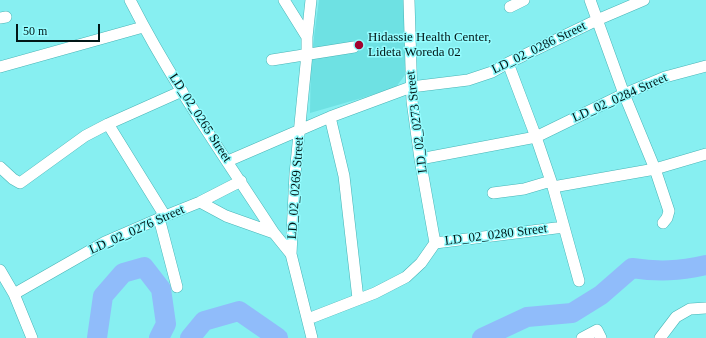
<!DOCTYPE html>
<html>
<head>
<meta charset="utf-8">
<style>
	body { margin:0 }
	#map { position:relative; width:706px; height:338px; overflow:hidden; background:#87eff1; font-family:"Times New Roman",serif }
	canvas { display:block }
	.scale { position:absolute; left:16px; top:24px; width:84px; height:18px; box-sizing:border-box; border:2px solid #011616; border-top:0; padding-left:5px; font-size:12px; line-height:14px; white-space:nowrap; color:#011616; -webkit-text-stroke:3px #94fcfe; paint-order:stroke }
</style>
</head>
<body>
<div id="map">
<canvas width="706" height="338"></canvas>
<div class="scale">50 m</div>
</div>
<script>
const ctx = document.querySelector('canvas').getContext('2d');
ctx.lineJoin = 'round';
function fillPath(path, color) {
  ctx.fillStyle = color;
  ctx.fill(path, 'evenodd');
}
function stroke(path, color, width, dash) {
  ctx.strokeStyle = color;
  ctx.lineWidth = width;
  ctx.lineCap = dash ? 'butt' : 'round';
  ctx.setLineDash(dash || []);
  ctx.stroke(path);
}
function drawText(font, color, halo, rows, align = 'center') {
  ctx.font = font + ' "Times New Roman",serif';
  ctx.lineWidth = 3;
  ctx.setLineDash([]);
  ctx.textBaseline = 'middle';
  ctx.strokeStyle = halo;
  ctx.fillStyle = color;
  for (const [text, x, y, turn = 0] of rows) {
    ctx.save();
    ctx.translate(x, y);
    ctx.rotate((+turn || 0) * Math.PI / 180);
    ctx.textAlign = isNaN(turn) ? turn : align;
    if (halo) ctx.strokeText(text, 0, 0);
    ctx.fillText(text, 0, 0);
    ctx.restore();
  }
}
fillPath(new Path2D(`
	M319 0H406L405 75 396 87 362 98 310 113 311 60Z`), '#6ee1e3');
stroke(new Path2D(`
	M97 338 103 296 123 273 144 267 161 289 166 324 159 338
	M190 338 204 321 239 311 278 338
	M482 338 527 317 572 313 601 295 632 268C659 272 679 271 706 265`), '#90bcfa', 20);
const street = new Path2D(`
	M130 0C171 81 224 156 274 233L291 254
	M284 0 307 37
	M311 0 307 37V54L295 174 291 254 312 338
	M409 0 412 101 420 159 435 243
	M590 0 624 94 655 169 669 211 667 218 663 223
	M510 7 524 0
	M0 18 6 17
	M272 60 354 47
	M508 63 536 137 553 187 579 281
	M0 67 143 27
	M330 117 344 176 358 299
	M108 124 165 216
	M420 159 536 137 624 94 665 77 706 66
	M228 161 330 117 411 87 468 80 492 72 508 63 597 20 644 0
	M0 167 13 179 20 183 85 136 108 124 182 91
	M553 187 655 169 706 154
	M493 193 524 189 551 181
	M200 202 226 216 274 233
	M159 218 177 287
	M0 270 14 294 32 338
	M14 294 105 242 165 216 200 202 241 181
	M308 319 375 293 406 277 421 263 435 243 564 227
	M582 338 597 330 601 338
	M660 338 676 317 690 309 706 308`);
stroke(street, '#48b4b6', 12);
stroke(street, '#fff', 11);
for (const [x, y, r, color] of [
	[359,45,5,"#a2022e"]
]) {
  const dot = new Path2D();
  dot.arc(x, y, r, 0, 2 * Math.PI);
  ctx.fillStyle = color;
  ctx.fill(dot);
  stroke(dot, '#94fcfe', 1.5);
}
drawText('13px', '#011616', '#94fcfe', [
	["Hidassie Health Center,",368,38],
	["Lideta Woreda 02",368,53]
], 'left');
drawText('13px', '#011616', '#94fcfe', [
	["LD_02_0286 Street",539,48,-26],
	["LD_02_0284 Street",620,98,-24],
	["LD_02_0265 Street",200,118,57],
	["LD_02_0273 Street",417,122,-97],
	["LD_02_0269 Street",296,188,-86],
	["LD_02_0276 Street",137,230,-24],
	["LD_02_0280 Street",496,235,-7]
]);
</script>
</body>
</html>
